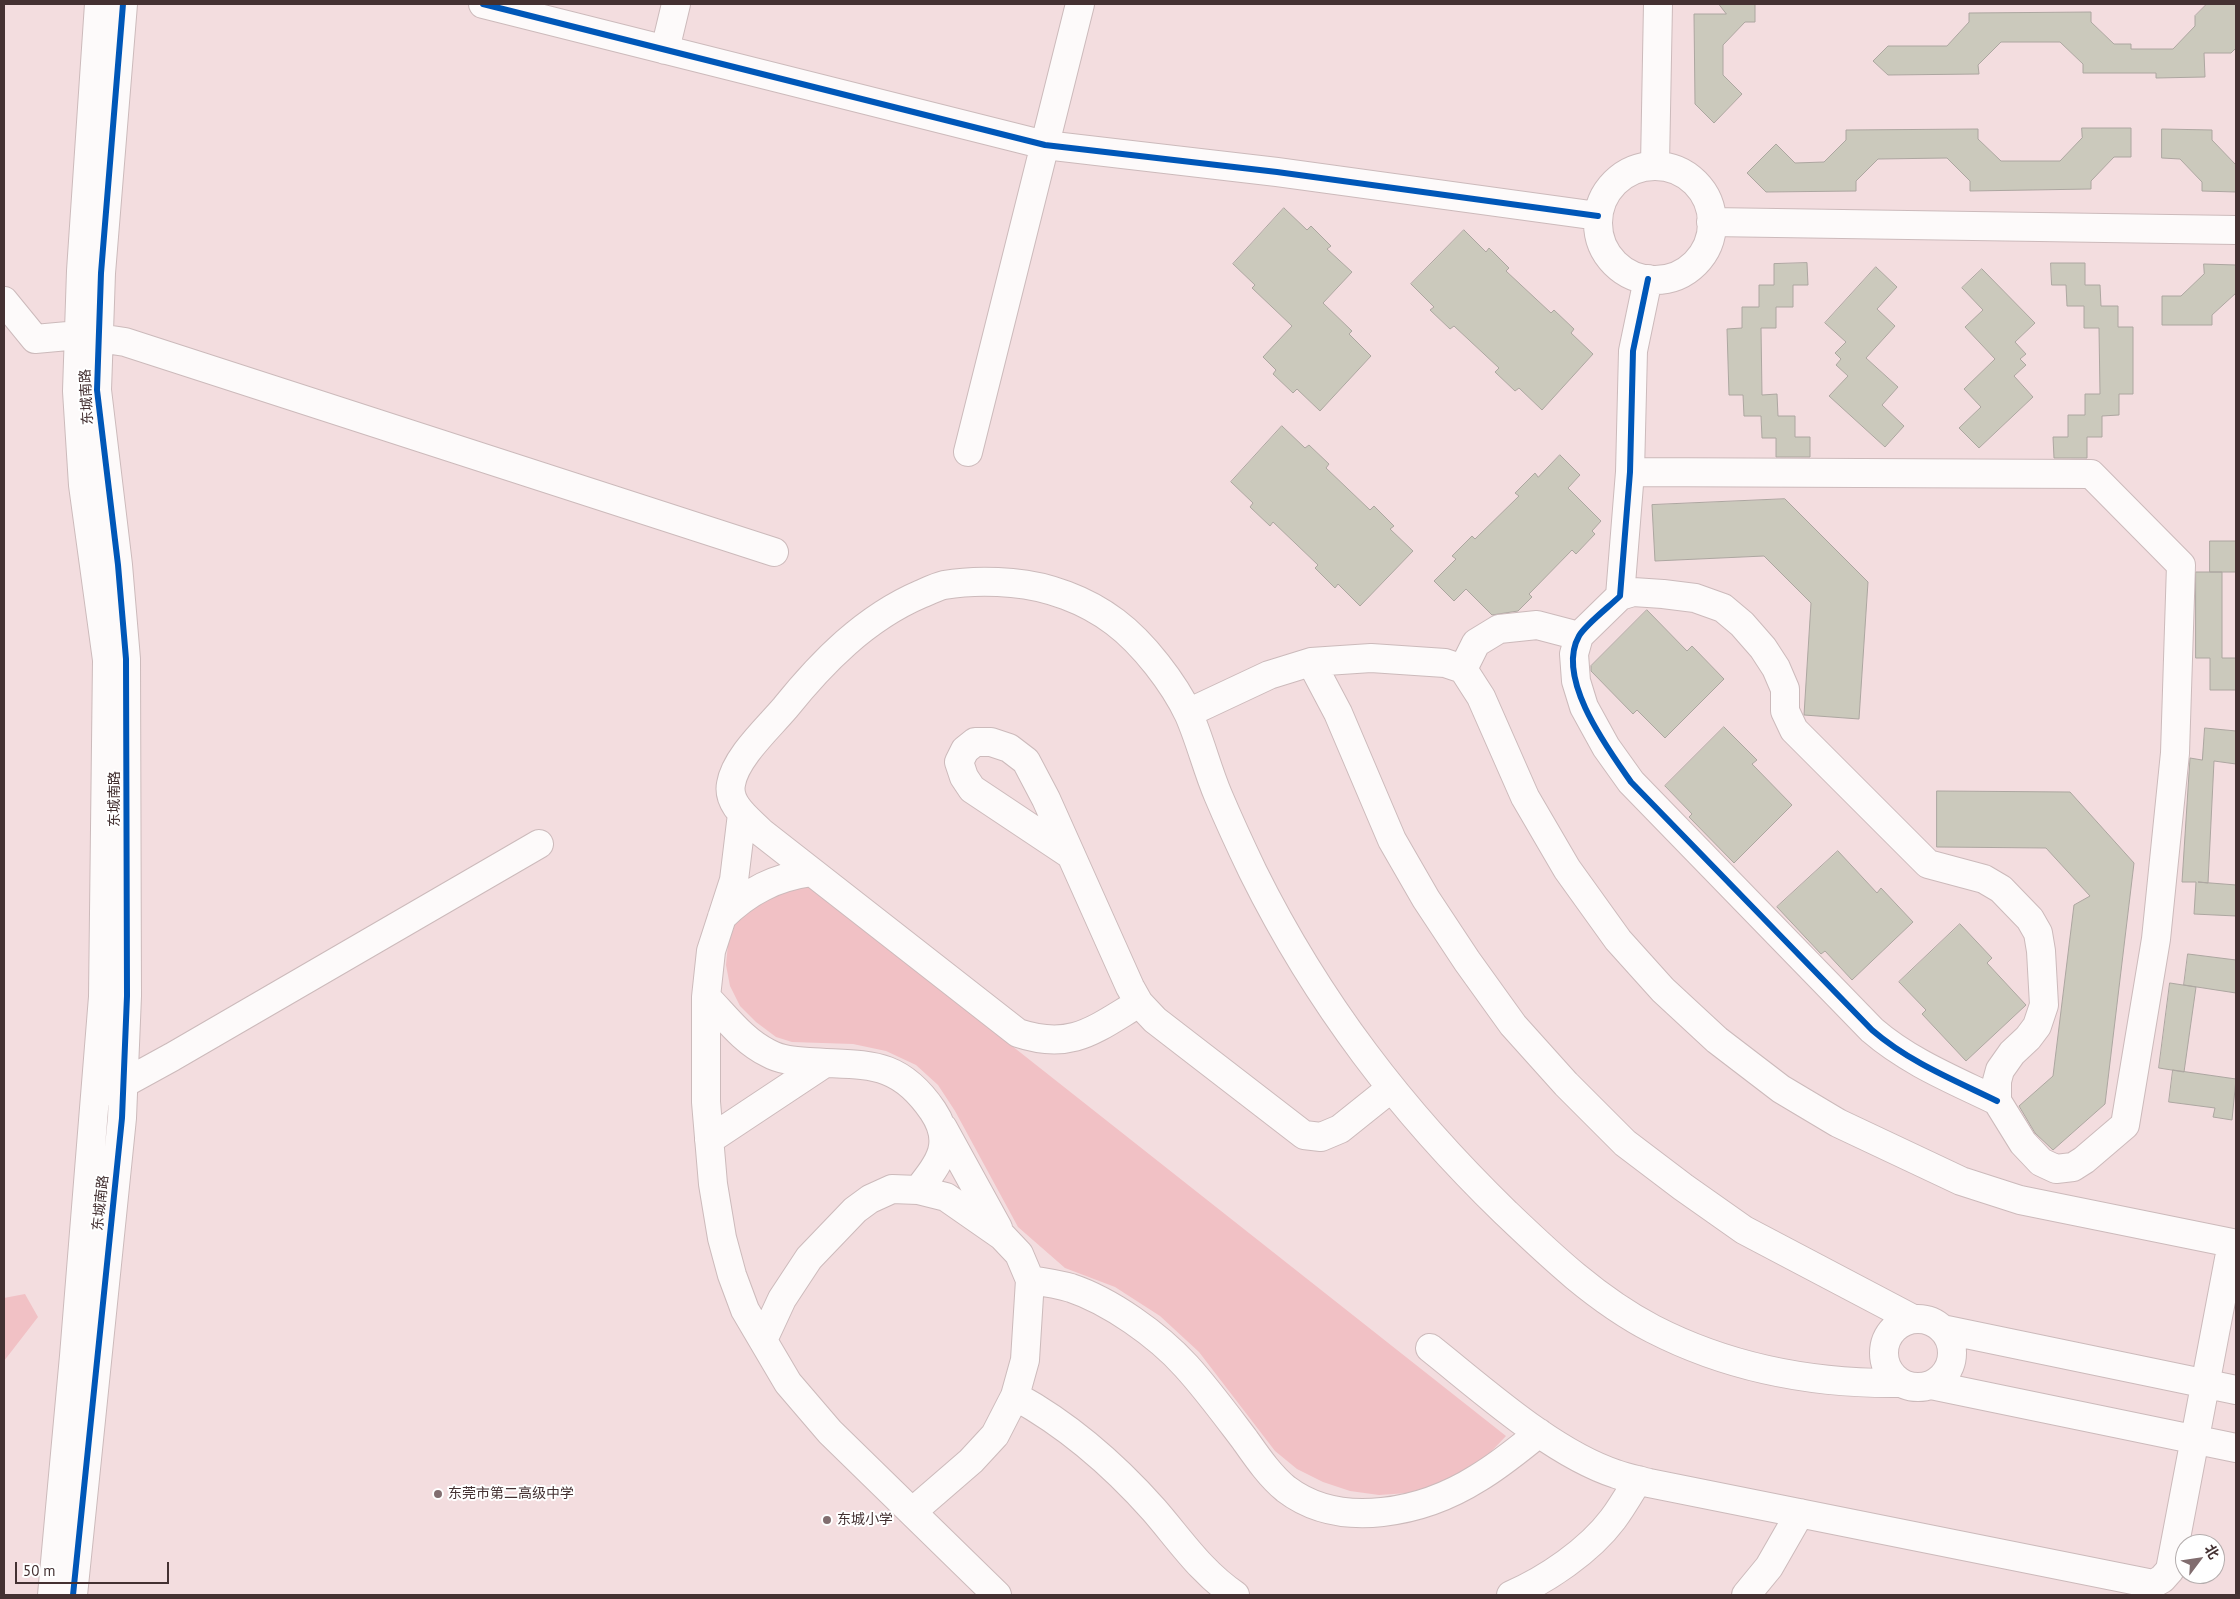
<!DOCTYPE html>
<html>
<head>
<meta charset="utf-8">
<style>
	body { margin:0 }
	#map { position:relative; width:2240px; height:1599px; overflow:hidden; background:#f3dddf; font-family:"PT Sans","Noto Sans SC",sans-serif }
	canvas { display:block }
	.frame { position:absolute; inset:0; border:5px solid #443132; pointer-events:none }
	.north { position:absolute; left:2175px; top:1534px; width:50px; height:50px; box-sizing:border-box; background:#fff; border:1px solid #b4adad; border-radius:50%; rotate:59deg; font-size:14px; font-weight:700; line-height:20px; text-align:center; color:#443132 }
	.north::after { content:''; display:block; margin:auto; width:18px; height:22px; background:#816d6f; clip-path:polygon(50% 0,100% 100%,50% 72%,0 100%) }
	.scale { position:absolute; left:15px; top:1562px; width:154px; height:22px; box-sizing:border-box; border:2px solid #443132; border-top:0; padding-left:6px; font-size:15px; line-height:18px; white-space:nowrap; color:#443132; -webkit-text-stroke:4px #fff; paint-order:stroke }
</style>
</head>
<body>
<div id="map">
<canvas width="2240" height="1599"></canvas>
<div class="frame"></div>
<div class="north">北</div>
<div class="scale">50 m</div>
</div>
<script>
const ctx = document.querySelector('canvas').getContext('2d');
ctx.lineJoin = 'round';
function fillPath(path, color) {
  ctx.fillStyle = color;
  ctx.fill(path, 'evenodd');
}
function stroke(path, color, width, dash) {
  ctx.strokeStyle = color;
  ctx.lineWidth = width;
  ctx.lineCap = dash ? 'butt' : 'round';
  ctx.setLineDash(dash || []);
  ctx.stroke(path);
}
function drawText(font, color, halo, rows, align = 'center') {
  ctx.font = font + ' "PT Sans","Noto Sans SC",sans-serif';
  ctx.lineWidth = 4;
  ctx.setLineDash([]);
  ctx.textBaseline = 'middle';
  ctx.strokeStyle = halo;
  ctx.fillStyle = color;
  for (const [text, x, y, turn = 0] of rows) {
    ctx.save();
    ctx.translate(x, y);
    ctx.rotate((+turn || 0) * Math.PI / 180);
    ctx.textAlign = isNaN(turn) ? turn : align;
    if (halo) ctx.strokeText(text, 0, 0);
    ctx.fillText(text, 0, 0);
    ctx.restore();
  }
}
fillPath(new Path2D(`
	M807 884 1506 1436 1486 1457 1462 1473 1436 1485 1408 1493 1379 1495 1350 1491 1323 1482 1297 1469 1275 1451 1199 1352 1160 1316 1115 1287 1065 1268 1018 1227 955 1111 938 1085 916 1065 886 1051 853 1044 792 1042 776 1037 756 1022 740 1006 730 986 726 965 728 944 735 924 748 906Z
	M25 1294 38 1317 4 1361V1298Z`), '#f1c1c5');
const building = new Path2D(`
	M1719 4H1755V22H1745L1723 45V75L1742 94 1714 123 1695 104 1694 14H1726Z
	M2207 4H2236V48L2231 53H2204L2205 77 2156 78V73H2083V64L2060 42H2001L1978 65 1979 74 1888 75 1873 61 1888 46H1947L1969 22V13L2091 12V22L2114 44H2131V49H2173L2195 26V16Z
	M2082 128H2131V157H2114L2091 181V189L1970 191V181L1947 158 1878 159 1856 181V191L1766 192 1747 173 1776 144 1795 163 1824 162 1846 140V130L1978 129V139L2001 161H2060L2082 138Z
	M2162 129 2212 130V140L2236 165V192L2202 191V182L2180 159 2162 158Z
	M1284 208 1307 230 1311 226 1331 246 1327 249 1352 272 1323 303 1352 331 1349 334 1371 356 1320 411 1297 389 1293 393 1273 374 1276 370 1263 357 1292 326 1252 288 1255 285 1233 264Z
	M1464 230 1486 252 1489 248 1509 268 1506 271 1551 313 1554 310 1574 329 1571 333 1593 354 1542 410 1519 388 1515 391 1495 372 1499 368 1454 326 1450 329 1430 310 1434 307 1411 284Z
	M1807 263 1808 285H1793V307H1776V328H1761L1762 395 1777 394 1778 416H1795V437H1810V457H1776V438H1762L1761 416H1744L1743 395H1729L1727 329 1742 328V307H1759V285H1774V264Z
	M2051 263H2085V285H2100L2101 306H2118V327H2133V394H2119V415L2102 416V437H2087V458H2054L2053 437H2068V415H2085V394H2100L2099 328H2084V306H2067L2066 285H2052Z
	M2204 264 2236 265V293L2212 315V325H2162V296H2181L2204 274Z
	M1876 267 1897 287 1877 309 1895 326 1866 358 1898 387 1882 405 1904 426 1885 447 1829 396 1848 376 1836 365 1841 359 1835 353 1846 342 1825 323Z
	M1982 269 2035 323 2015 342 2026 354 2020 359 2026 365 2014 376 2033 397 1979 448 1959 428 1981 407 1964 389 1995 359 1965 327 1983 310 1962 288Z
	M1282 426 1305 448 1309 445 1329 464 1326 468 1370 510 1374 506 1394 526 1390 529 1413 551 1360 606 1338 584 1335 588 1315 568 1318 565 1273 522 1270 526 1250 507 1253 503 1231 482Z
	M1560 455 1580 475 1568 488 1601 521 1592 531 1595 534 1576 554 1572 550 1529 594 1532 597 1518 611 1492 615 1466 589 1454 601 1434 581 1456 559 1452 556 1472 536 1475 539 1519 496 1515 493 1535 473 1538 477Z
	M1785 499 1868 582 1859 719 1804 715 1811 603 1764 556 1655 561 1652 505Z
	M2210 541H2236V572H2210Z
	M2196 572H2222V658H2236V690H2210V658H2196Z
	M1647 610 1687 651 1692 646 1724 679 1665 738 1637 710 1633 714 1591 671V666Z
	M1724 727 1757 760 1752 764 1792 805 1734 863 1689 817 1692 814 1665 786Z
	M2205 728 2236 731V764L2214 761 2208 883 2198 882 2236 885V916L2194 914 2196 882H2182L2190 758 2202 760Z
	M1937 791 2070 792 2134 863 2105 1104 2053 1150 2035 1133 2019 1106 2053 1076 2074 905 2090 896 2046 848 1937 847Z
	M1838 851 1877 893 1881 888 1913 922 1852 980 1825 951 1821 954 1777 907Z
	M1960 924 1992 958 1987 963 2026 1005 1966 1061 1922 1014 1926 1010 1899 982Z
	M2188 954 2236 960V993L2184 985Z
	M2170 983 2196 987 2184 1072 2159 1068Z
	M2173 1070 2236 1079 2232 1120 2213 1117 2215 1108 2169 1102Z`);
fillPath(building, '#cbc9bc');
stroke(building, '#aca6a0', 1);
const minor = new Path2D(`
	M483 4 1045 145 1277 172 1598 216
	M665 50 676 4
	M1655 165 1658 4
	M1598 223a57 57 0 1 1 114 0a57 57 0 1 1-114 0Z
	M1711 222 2236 230
	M4 301 35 339 79 335 125 342 774 552
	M968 452 1080 4
	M1630 472 2091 474 2181 565 2175 753 2156 939 2125 1125 2084 1160 2073 1167 2056 1169 2041 1162 2023 1143 1997 1101V1081L2000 1070 2012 1053 2028 1038 2037 1026 2044 1005 2041 951 2038 933 2030 919 2001 889 1984 879 1928 864 1794 730 1785 711V689L1776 668 1763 648 1742 624 1723 608 1695 598 1663 594 1633 592 1620 596 1579 636 1574 654 1576 681 1584 707 1606 747 1631 782 1872 1030C1909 1062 1954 1080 1997 1101
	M1620 596 1630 472 1633 351 1648 279
	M1311 662 1338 713 1392 840 1426 899 1467 961 1513 1025 1566 1084 1625 1143 1683 1187 1744 1230 1913 1319
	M1463 669 1476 643 1499 629 1537 625 1579 636
	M1188 713 1269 675 1311 662 1371 658 1445 663 1463 669 1481 697 1525 797 1567 869 1618 940 1663 990 1717 1040 1781 1089 1838 1123 1961 1181 2020 1200 2232 1243 2170 1570 2162 1579 2153 1584 1649 1483C1638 1480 1627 1478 1616 1474 1552 1453 1483 1390 1430 1348
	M742 814 734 880 711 951 706 997V1102L713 1184 722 1238 732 1275 745 1310 788 1383 830 1432 997 1595
	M1071 855 972 789 964 777 959 762 965 750 975 742H991L1009 748 1026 761 1046 799 1130 987 1139 1003 1155 1020 1304 1135 1321 1137 1340 1129 1390 1089
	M722 917C748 891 776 877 812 872
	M706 997C725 1016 743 1041 768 1053 780 1060 795 1061 809 1062 865 1066 897 1058 933 1111 955 1144 939 1163 918 1190
	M1139 1003C1095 1029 1072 1051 1018 1033L761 832C748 819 727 804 731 784 735 758 768 728 785 708 822 662 865 618 921 594 928 591 936 587 944 585 967 581 990 581 1012 583 1048 586 1086 600 1115 622 1143 643 1174 683 1189 715 1200 740 1207 769 1218 795 1229 821 1241 847 1253 872 1318 1003 1402 1112 1506 1213 1551 1256 1597 1300 1653 1329 1729 1368 1815 1384 1900 1383
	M110 1091 172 1057 539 844
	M943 1128 998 1228
	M709 1140 825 1063
	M1030 1280C1044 1282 1058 1284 1071 1288 1110 1301 1158 1335 1186 1366 1207 1389 1226 1415 1245 1440 1257 1457 1270 1476 1286 1489 1341 1531 1424 1512 1478 1478 1500 1465 1519 1449 1539 1433
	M1884 1353a34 34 0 1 1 68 0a34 34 0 1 1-68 0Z
	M1942 1329 2236 1390
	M763 1340 782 1299 809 1258 855 1210 870 1199 892 1189 918 1190 946 1197 1002 1236 1019 1254 1030 1280 1025 1360 1015 1396 995 1435 971 1461 912 1512
	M1931 1385 2236 1448
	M1015 1396C1068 1425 1114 1465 1154 1510 1180 1540 1201 1572 1235 1595
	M52 1595 74 1356 103 997 107 660 83 485 77 391 81 271 99 4
	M73 1595 122 1118 127 996 126 659 118 565 97 390 101 273 123 4
	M1511 1595C1546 1580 1589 1551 1613 1519 1622 1507 1630 1493 1638 1480
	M1746 1595 1769 1567 1800 1513`);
stroke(minor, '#ccbabb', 30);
stroke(minor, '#fdfafa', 28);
stroke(new Path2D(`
	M483 4 1045 145 1277 172 1598 216
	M1648 279 1633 351 1630 472 1620 596C1610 606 1585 625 1579 636 1555 678 1608 749 1631 782L1872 1030C1909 1062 1954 1080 1997 1101
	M73 1595 122 1118 127 996 126 659 118 565 97 390 101 273 123 4`), '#0057b8', 6);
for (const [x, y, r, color] of [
	[438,1494,5,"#816d6f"],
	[827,1520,5,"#816d6f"]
]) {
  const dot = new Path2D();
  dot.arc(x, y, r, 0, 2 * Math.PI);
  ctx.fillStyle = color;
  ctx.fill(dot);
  stroke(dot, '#fff', 2);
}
drawText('14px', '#443132', '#fff', [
	["东城南路",87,397,-93],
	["东城南路",115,799,-90],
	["东城南路",101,1203,-84]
]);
drawText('14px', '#443132', '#fff', [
	["东莞市第二高级中学",448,1494],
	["东城小学",837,1520]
], 'left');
</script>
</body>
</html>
